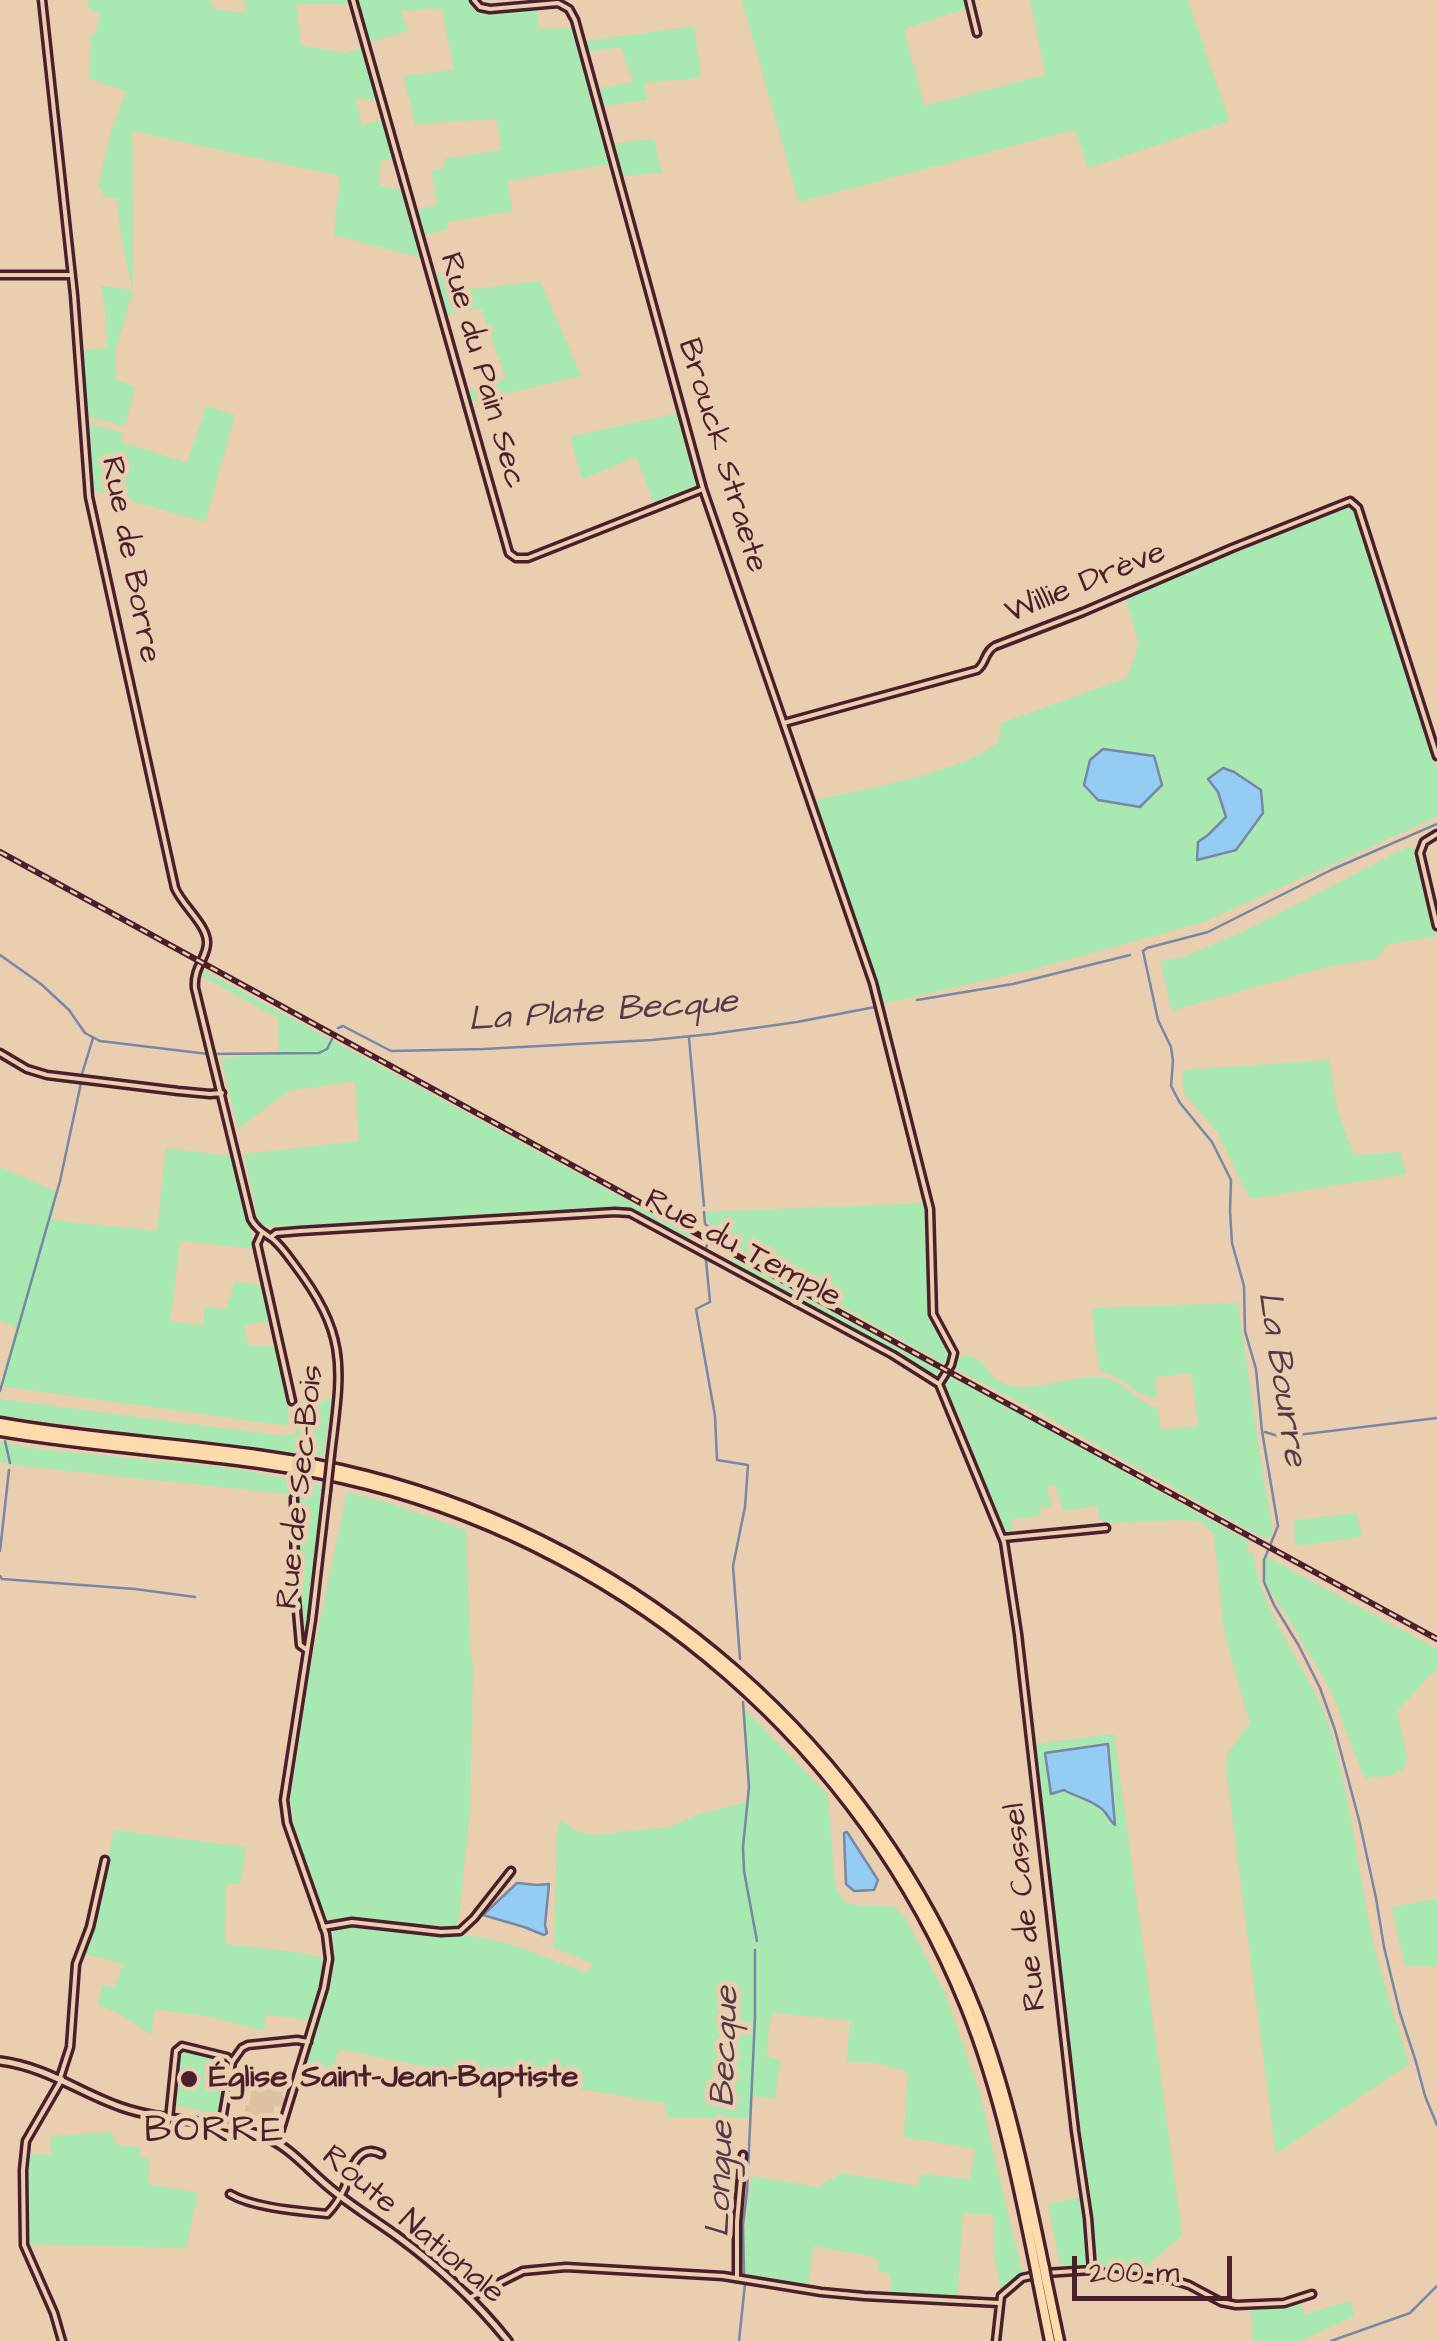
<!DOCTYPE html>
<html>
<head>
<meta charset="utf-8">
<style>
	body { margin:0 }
	#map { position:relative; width:1437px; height:2341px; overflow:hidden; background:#e9ceb0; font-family:"Architects Daughter",sans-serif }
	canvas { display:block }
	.scale { position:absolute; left:1072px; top:2256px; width:160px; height:45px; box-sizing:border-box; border:5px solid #4a1f2b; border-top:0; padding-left:12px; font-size:30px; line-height:35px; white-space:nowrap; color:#4a1f2b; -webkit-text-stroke:8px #e9ceb0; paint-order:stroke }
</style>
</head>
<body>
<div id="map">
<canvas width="1437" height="2341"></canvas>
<div class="scale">200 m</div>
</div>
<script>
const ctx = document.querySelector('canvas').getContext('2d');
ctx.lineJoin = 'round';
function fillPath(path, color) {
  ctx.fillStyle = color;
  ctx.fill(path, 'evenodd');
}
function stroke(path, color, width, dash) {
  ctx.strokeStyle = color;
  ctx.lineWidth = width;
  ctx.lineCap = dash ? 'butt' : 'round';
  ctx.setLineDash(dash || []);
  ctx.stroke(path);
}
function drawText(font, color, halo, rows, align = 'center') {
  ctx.font = font + ' "Architects Daughter",sans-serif';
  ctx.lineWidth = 10;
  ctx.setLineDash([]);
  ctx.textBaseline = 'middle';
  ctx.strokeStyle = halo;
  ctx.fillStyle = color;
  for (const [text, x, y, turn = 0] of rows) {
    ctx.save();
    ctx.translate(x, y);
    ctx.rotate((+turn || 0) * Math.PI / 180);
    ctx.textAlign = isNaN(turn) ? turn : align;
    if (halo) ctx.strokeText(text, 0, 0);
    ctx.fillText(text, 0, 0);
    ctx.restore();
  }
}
fillPath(new Path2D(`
	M255 2072 287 2080 282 2096 285 2098 282 2107 274 2106 272 2120 251 2115 250 2118 243 2116 246 2105H249Z`), '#dbc0a1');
fillPath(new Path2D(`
	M88 0H210L213 9 246 13 245 0H351L352 4H296L301 45 344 53 363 48 377 100 355 98 362 125 382 120 394 159 380 161 379 185 404 191 421 258 334 235 340 176 132 131 133 291 115 351 116 379 135 387 125 426 86 416 80 351 107 348 105 307 101 286 133 290 122 242 117 199 103 196V189L98 188 109 139 126 91 89 79 91 34H96L100 13 89 9Z
	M355 0H470L476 13 537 9 539 29 574 28 610 164 507 181 513 211 447 222 448 230 423 235 416 210 437 205 432 171 445 168 444 159 501 150 497 119 415 124 403 76 454 70 442 8 401 11 408 31 367 43Z
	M742 0H964L966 9 904 29 924 106 1046 75 1030 0H1188L1229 121 1089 168 1074 130 799 202Z
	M694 26 701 78 644 83 647 100 600 106 596 89 633 82 621 47 586 52 582 42Z
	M654 139 662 173 621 176 610 144Z
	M460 269 465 290 540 281 581 376 469 402 466 391 506 379 481 308 446 315 433 274Z
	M206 406 235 415 205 522 93 490 87 423 123 433 121 442 187 463Z
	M679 413 698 487 655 505 636 457 582 479 570 437Z
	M1347 507 1355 509 1437 770V817L1204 922 1027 971 881 1004 816 800C868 788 958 774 999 742L1001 723 1127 678 1139 644 1125 597Z
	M1407 847 1414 849 1418 858 1436 936 1386 945 1377 959 1330 966 1171 1011 1161 961 1184 957 1247 930Z
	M203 970 669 1223 690 1235 688 1241 640 1214 621 1206 501 1217 262 1227 258 1220 244 1154 359 1141 355 1081 288 1091 238 1129 221 1058 279 1053 278 1018 201 976Z
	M1329 1060 1337 1110 1354 1155 1400 1152 1406 1174 1250 1199 1216 1130 1183 1092V1070Z
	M166 1148 233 1156 255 1249 180 1241 170 1321 204 1326V1307L226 1309 235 1282 263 1285 272 1320 243 1326 249 1346H278L289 1402 288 1426 1 1386 16 1327 0 1321V1167L57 1192 52 1220 157 1231Z
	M926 1203 931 1276V1312L948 1354 949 1360 946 1365 721 1238 707 1220 705 1212Z
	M730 1257 937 1369 941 1374 933 1377 734 1265Z
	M1238 1303C1240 1324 1244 1344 1247 1366 1255 1419 1261 1471 1272 1523V1535L1265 1539 1034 1410 953 1368 955 1361 962 1356C989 1356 984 1376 1005 1384 1036 1395 1075 1372 1105 1378 1126 1382 1138 1404 1158 1408L1161 1430 1198 1426 1192 1373 1155 1377 1157 1398C1133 1396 1125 1375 1099 1371L1092 1308Z
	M948 1376 1006 1406V1410L1011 1409 1250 1542 1246 1551 1253 1554C1263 1621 1313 1671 1332 1736 1352 1804 1358 1876 1374 1946 1384 1985 1397 2025 1409 2064L1276 2154 1226 1768 1228 1753 1250 1723 1224 1631 1214 1535 1202 1522 1188 1520 1109 1523 1100 1520 1097 1506 1063 1511 1055 1484 1047 1487 1052 1507H1039L1041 1516 1011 1519 1013 1535 1000 1524 993 1508 964 1427 945 1385Z
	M0 1399 284 1436 296 1433 297 1402 332 1399 323 1457 0 1416Z
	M0 1442 36 1449 230 1468 321 1485 322 1504 306 1634 301 1637 297 1495 11 1465 0 1461Z
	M347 1492 383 1501 466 1530 470 1652 473 1663 470 1809 458 1925 456 1927 355 1918 326 1919 293 1822 290 1801 310 1669Z
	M1357 1513 1362 1537 1295 1546 1294 1520Z
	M1265 1556 1437 1649V1668L1397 1711 1407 1758 1404 1768 1390 1776 1364 1778 1332 1693 1289 1619 1264 1582Z
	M743 1707 828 1795 835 1887 844 1901 853 1905 893 1906 904 1916 945 1993 978 2088 1021 2268 1026 2273 1005 2288 1001 2289 994 2255V2215L963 2213 957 2300 889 2296 891 2279 887 2273 878 2272 879 2262 870 2256 813 2246 808 2287 753 2279 746 2275 744 2271 745 2230 751 2176 818 2187 842 2173 918 2186 921 2174 970 2179 975 2149 904 2137 908 2072 876 2063 847 2062 850 2020 771 2013 766 2056 780 2060 775 2099 752 2096 749 2118H667L665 2103 506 2077 440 2070 339 2049 333 2073 303 2064 332 1978 334 1960 333 1931C359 1922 391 1931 418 1934 434 1936 450 1935 466 1936 503 1938 551 1959 585 1973L594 1964 554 1948 557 1833 560 1820 577 1831 594 1835 670 1827 700 1814 747 1802 749 1762Z
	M1114 1734 1182 2235 1137 2274 1060 2264 1048 2204 1090 2195 1083 2151 1033 1744Z
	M114 1830 245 1847 241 1883 226 1885 225 1944 302 1953 325 1959 321 1985 311 2020 267 2015 263 2031 211 2017 155 2009 151 2034C133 2024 118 2009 98 2006L102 1985 115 1987 123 1964 83 1953 94 1928Z
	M1437 1899V1966H1405L1392 1907Z
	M182 2048 230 2062 219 2115 176 2105 179 2050Z
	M112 2132 116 2145 141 2147 139 2156 149 2160 148 2184 198 2193 186 2248 29 2244 26 2238 25 2154 51 2155V2136Z
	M1351 2301 1354 2316 1300 2341H1253L1251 2309 1280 2308 1300 2303 1304 2314Z`), '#a8e8b1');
const water = new Path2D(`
	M1103 749 1154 756 1162 785 1140 807 1098 800 1084 785 1090 760Z
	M1223 768 1234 772 1261 790 1263 813 1236 850 1197 860 1198 842 1208 835 1226 817 1218 792 1208 779Z
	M1108 1744 1115 1825C1110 1821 1108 1815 1104 1811 1095 1801 1076 1797 1064 1790L1051 1794 1045 1753Z
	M847 1832 878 1880 874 1890 854 1891 846 1884 844 1833Z
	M517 1883 537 1885 549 1884 545 1925 547 1933 544 1935 524 1927 483 1915Z`);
fillPath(water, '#95ccf4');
stroke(water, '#7787a4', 2.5);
stroke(new Path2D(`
	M1437 824 1331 870 1208 932 1147 948 1143 951 1158 1020 1171 1047 1173 1061 1171 1086 1180 1103 1212 1142 1231 1180 1230 1211 1232 1243 1244 1286 1245 1331 1256 1369 1262 1431 1278 1526 1264 1560V1582L1274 1605 1299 1646 1320 1688 1335 1730 1359 1820 1376 1898 1384 1947 1400 2013 1416 2062 1425 2096 1437 2125
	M0 955 41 984 69 1010 85 1033 100 1041 208 1054 319 1053 327 1049 332 1039
	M917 1000 1013 984 1130 955
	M338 1028 343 1026 391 1051 484 1049 652 1040 712 1034 797 1022 875 1007
	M689 1038 704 1206
	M82 1074 93 1038
	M704 1212 705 1224 714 1230V1233
	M706 1248 707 1245
	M703 1255 706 1260 710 1302 696 1309 715 1416 717 1460 748 1465 745 1507 733 1566 740 1659
	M0 1391 60 1181 81 1083
	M1265 1432 1281 1437 1437 1418
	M5 1441 10 1463
	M0 1551 9 1470
	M0 1576 2 1579 135 1589 195 1597
	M743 1702 749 1787 743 1847 744 1871 757 1941
	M744 2275 743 2225 747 2192 755 2017V1950
	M739 2341 745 2284
	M1331 2341 1410 2313 1437 2286`), '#7787a4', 2.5);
const minor = new Path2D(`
	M42 0 74 295 89 497 175 888C182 905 207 925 207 942 208 957 193 967 195 988L251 1219C257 1230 265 1233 274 1240 282 1247 288 1256 294 1264 350 1338 341 1369 331 1455
	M353 0 509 553 516 558H528L703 489
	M474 0 480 7 490 9 558 3 569 9 575 20 703 489 873 983 930 1209 933 1314 954 1353 951 1365 939 1384
	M969 0 977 33
	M0 275H71
	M784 723 977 670C986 664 984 652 995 646L1083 612 1232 548 1350 501 1358 508 1437 756
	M1437 834 1424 842 1420 853 1437 926
	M0 1053 27 1069 47 1075 178 1091 210 1094 222 1093
	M262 1233 257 1244 292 1401
	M271 1237 276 1233 300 1231 615 1212 630 1213 893 1355 939 1384
	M939 1384 1004 1542 1018 1634 1075 2131 1088 2218 1092 2270
	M294 1498 295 1588 300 1645 307 1650
	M1003 1538 1106 1528
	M323 1927 352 1922 441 1932 460 1931 474 1918 511 1871
	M232 2062 242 2048 248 2045 297 2040 308 2042
	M60 2078 70 2047 76 1964 90 1927 105 1860
	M62 2079 26 2141 23 2170 24 2245 54 2313 62 2341
	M169 2119 176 2051 182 2046 227 2057 232 2062 221 2126
	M277 2142 324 1988 329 1959 326 1934 287 1823 284 1800 312 1620 327 1491
	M230 2194C254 2208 299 2211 327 2214 334 2207 341 2196 345 2187 350 2171 358 2142 381 2154
	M1045 2273 1092 2270 1118 2276 1173 2280 1189 2285 1221 2302 1236 2305 1284 2303 1312 2294
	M737 2278V2222L743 2155
	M469 2298 523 2271 566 2267 723 2276 821 2292 864 2296 999 2303
	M996 2341 1001 2296 1022 2278 1035 2275`);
const tertiary = new Path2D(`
	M0 2061C47 2067 78 2092 121 2107 167 2123 217 2119 263 2136 292 2147 311 2174 335 2192 355 2208 376 2221 397 2236 438 2266 476 2301 508 2341`);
const trunk = new Path2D(`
	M0 1423C121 1445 246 1445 366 1476 642 1546 872 1748 977 2013 1009 2096 1026 2182 1044 2268
	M0 1431C122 1452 247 1453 367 1484 635 1553 862 1749 966 2007 1000 2092 1018 2181 1036 2270
	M1046 2279 1059 2341
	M1038 2281 1050 2341`);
stroke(minor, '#4a1f2b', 11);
stroke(tertiary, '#4a1f2b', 12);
stroke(trunk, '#4a1f2b', 15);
stroke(minor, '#e9ceb0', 4);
stroke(tertiary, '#e9ceb0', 5);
stroke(trunk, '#fedbac', 8);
const rail = new Path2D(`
	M0 852 1437 1639`);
stroke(rail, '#4a1f2b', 6);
stroke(rail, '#e9ceb0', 2.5, [8]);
const minorBridge = new Path2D(`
	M327 1491 331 1455`);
const trunkBridge = new Path2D(`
	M1044 2268 1046 2279
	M1036 2270 1038 2281`);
stroke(minorBridge, '#4a1f2b', 11, []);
stroke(trunkBridge, '#4a1f2b', 15, []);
stroke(minorBridge, '#e9ceb0', 4);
stroke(trunkBridge, '#fedbac', 8);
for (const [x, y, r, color] of [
	[189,2079,10,"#4a1f2b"]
]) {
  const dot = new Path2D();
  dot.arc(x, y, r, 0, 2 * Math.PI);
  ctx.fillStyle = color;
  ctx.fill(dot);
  stroke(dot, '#e9ceb0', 4);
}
drawText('32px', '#4a1f2b', '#e9ceb0', [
	["Rue du Pain Sec",481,371,74],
	["Brouck Straete",721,456,73],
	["Rue de Borre",129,560,79],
	["Willie Drève",1086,584,-22],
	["Rue du Temple",742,1250,28],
	["Rue de Sec-Bois",302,1487,-84],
	["Rue de Cassel",1027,1907,-96],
	["Route Nationale",412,2226,40]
]);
drawText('bold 32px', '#4a1f2b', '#e9ceb0', [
	["Église Saint-Jean-Baptiste",209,2079]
], 'left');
drawText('italic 35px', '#553949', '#e9ceb0', [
	["La Plate Becque",603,1013,-4],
	["La Bourre",1280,1379,81],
	["Longue Becque",725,2112,-88]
]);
ctx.letterSpacing = '2.5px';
drawText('38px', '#4a1f2b', '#e9ceb0', [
	["BORRE",215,2133]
]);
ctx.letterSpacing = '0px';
</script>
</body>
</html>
